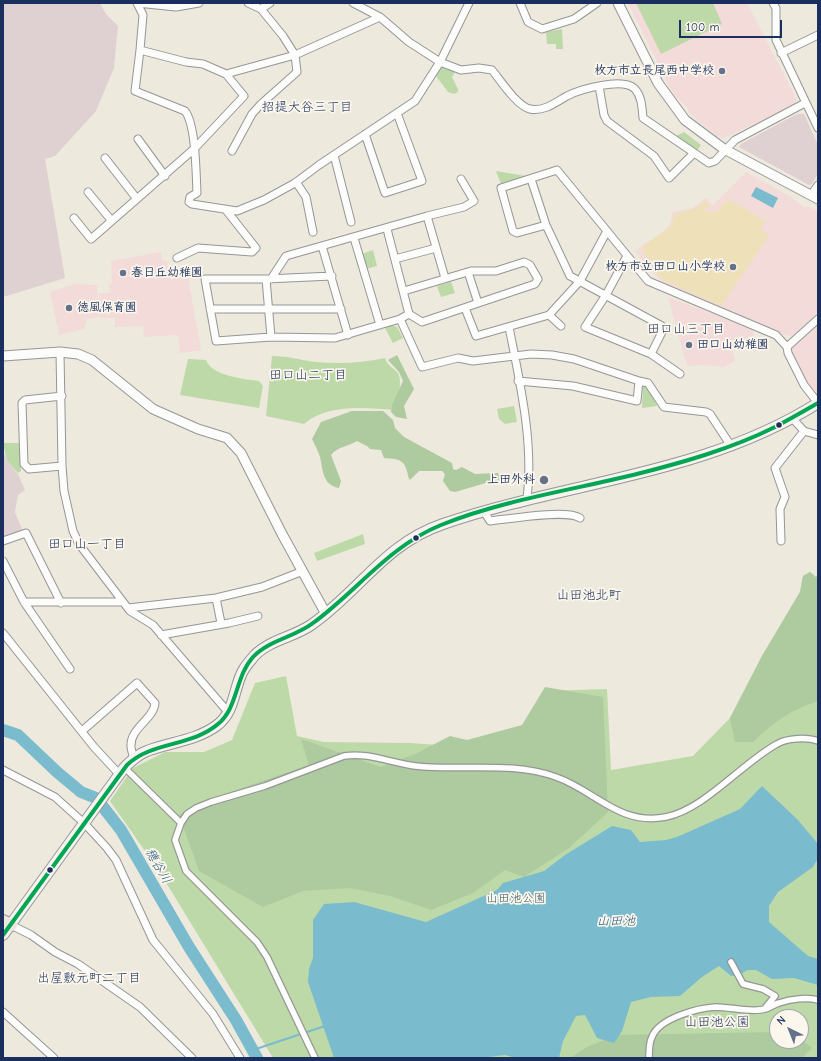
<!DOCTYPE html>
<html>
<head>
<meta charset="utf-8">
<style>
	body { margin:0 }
	#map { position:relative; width:821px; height:1061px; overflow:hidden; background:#eee9dd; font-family:"Comic Neue",sans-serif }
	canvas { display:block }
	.frame { position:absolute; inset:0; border:4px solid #1b2f5e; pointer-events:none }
	.north { position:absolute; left:769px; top:1009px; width:40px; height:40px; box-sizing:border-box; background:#fbf7ec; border:1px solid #a1a7b3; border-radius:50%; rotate:317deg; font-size:11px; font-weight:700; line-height:16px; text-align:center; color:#1b2f5e }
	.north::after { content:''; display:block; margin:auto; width:14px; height:18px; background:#65708a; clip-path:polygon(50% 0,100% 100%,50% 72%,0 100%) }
	.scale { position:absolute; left:679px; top:20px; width:103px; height:18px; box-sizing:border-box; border:2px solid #1b2f5e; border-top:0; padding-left:5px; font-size:12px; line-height:14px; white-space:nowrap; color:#1b2f5e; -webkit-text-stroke:3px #fbf7ec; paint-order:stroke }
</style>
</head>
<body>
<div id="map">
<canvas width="821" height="1061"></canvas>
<div class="frame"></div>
<div class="north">N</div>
<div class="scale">100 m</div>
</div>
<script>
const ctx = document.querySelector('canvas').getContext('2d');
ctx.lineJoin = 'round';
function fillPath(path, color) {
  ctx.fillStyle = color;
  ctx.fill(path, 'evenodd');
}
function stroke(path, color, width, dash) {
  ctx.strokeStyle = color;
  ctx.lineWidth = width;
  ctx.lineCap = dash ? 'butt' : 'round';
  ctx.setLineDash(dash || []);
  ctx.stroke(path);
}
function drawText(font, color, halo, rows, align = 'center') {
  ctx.font = font + ' "Comic Neue","Klee One",sans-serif';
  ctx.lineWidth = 3.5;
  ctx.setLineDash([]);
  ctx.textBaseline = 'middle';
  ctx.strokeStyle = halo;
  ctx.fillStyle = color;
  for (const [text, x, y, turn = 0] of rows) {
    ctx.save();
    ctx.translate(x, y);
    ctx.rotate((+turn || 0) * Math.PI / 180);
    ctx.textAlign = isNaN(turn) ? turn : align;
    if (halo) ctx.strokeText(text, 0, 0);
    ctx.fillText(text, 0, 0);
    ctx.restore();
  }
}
fillPath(new Path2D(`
	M628 3H747L797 100 794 105 724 138 718 137 690 114 687 107 675 96 668 84Z
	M746 172 791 197 804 207 807 206 818 212V313L792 336 784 335 662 282 635 252 645 243 655 238 670 225 672 212 693 208 706 198 713 205Z
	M161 252 162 260 167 261 169 274 187 271 201 350 180 353 178 335 144 337 143 326 115 327V318H100L99 293H110L109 284 112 283 111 261Z
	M75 284 97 285 99 317 87 319 84 329 59 335 50 292Z
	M668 297 752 329 754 335 732 347 735 361 724 367 703 365 687 366Z
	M818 322V395L817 396 805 380 790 352 791 347Z`), '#f3dbd9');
fillPath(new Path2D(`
	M3 3H100L106 14 118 26 114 68 96 111 55 156 45 159 65 278 3 297Z
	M797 114H804L818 145V173L812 184 809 185 739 147 741 144Z
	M3 450 7 461 18 474 25 490 18 495 15 512 23 532 3 539Z`), '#dfd1d1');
fillPath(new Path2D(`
	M636 3H713L722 24 661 54Z
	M562 29 563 49H556V44H547L546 32Z
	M441 65 456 71 452 77 458 89V92L454 94 448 92 436 76Z
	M684 132 701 145 696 152 674 137Z
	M496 171 526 176 501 184Z
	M373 250 377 266 366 269 362 254Z
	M451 282 455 293 441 297 437 286Z
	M391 325 397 327 403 338 393 343 385 328Z
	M272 356C287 356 301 360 316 362 339 364 362 363 385 358 387 365 392 367 397 372 404 380 397 399 395 410 365 408 329 403 304 424L266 416Z
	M188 359 206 360C212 376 244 379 259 381L263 386 259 408 180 395Z
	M643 385H648L657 406 642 408Z
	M514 406 517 422 505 424 499 419 497 409Z
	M3 443H19L21 471 18 473 7 461Z
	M363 534 365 544 317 561 314 553Z
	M810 572 816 577 818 575V1058H273L159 871 110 801 133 768 165 752H204L232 740 255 683 286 676 297 736 324 742 411 743 467 747 526 729 546 691 607 689 611 770 693 756 730 718 762 656 800 592 803 576ZM777 1017H801V1041H777Z`), '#bed9a8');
fillPath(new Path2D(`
	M397 355 414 389 404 406 407 419 396 417 391 412 392 405 403 381 399 372 388 360Z
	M352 411H383L393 420 395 428 404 437 452 463 453 469 456 470 462 467 475 474 498 473 501 478 506 479 503 482H489L455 492 450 491 443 481 445 474 442 471H419L410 480 409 479C405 461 403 459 384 458L381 450 370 449 367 446 357 441C349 446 337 447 331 455L341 481 339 488C322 485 323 469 320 457 318 451 315 445 312 439L321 422Z
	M810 572 816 577 818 575V701C789 711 775 721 753 742H735L730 718 762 656 800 592 803 576Z
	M545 687 603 697 608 812 569 848 524 877 505 870 473 893 431 910 390 896 350 888 303 891 263 907 199 871 179 815 204 801 309 765 301 739 381 767 417 753 450 736 467 740 522 725Z
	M777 1032V1041H801V1039L812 1048 802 1058H570L585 1048 616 1035Z`), '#aeca9f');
fillPath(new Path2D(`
	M728 199 766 221 760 229 769 236 721 306 664 281 649 266 653 263 643 253 642 249C648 241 663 233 672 225L674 214 694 209 705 201 710 205 704 211 716 212Z`), '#eee1ba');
fillPath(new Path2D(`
	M756 187 778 198 773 208 751 196Z
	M762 786 798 820 818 844V858L813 867 778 892 769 906V922L808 956 818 959V985L794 978 772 979 756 970H747L740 975 731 976 719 966 702 977 680 996 651 997 631 1002 622 1031 614 1043 597 1038 585 1015 576 1016 563 1041 559 1058H516L505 1055 480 1058H334L308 982 309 969 313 958V920L324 904 354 902 426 922 497 890 503 883 544 871 565 855 612 826 631 830 640 842 666 840 677 837 740 809Z`), '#7abcce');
stroke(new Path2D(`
	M253 1050 325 1026`), '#7abcce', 2);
stroke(new Path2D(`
	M3 730 18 735 57 772 81 792 96 798 121 830 189 947 236 1020 257 1058`), '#7abcce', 12);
const pedestrian = new Path2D(`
	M128 771 181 823
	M731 962 743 984 763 989 775 996 766 1007
	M315 1058 267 957 257 942 186 871 175 840 181 823 187 814 196 808 211 802 265 786 344 756C368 752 391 763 415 766 461 771 512 761 556 777 596 791 619 826 666 817 705 809 742 763 777 744 787 738 807 737 818 741
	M649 1058C649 1052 649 1043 652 1037 659 1018 698 1008 716 1007 730 1007 752 1013 765 1009 770 1008 774 1004 779 1003 790 999 807 997 818 1000`);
const minor = new Path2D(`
	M137 3 176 7 199 3
	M353 3 380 17
	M520 3 528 22 542 29 574 19 597 3
	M773 3 776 8V40L818 128
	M261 9 270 3
	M140 50 135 91 185 111C196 125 196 174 197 193L190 197 189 202 192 204 237 211 264 200 295 183 319 165 415 101 440 62 469 3
	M781 53 818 35
	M226 74 295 55 380 17 409 42 440 62 461 70 479 68 492 70C501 81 517 106 530 109 544 112 556 102 567 96 581 89 623 77 635 89 642 97 642 108 643 118L709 163 715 161 735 140 805 103
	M599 86 604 115 607 121 654 156 669 178 693 154
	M365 134 385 193 422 181 397 113
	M138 139 165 176
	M232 151 252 114 261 104 297 72 295 55 283 36 261 9 248 3
	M334 155 351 222
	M105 158 137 199
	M531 179 546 225 570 276 662 326 663 330 651 354
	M296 182 306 197 313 232
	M88 192 111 220
	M811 195 818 185
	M427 216 464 207 474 201 461 179
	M74 218 91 239 194 149 244 96 226 74 203 64 186 62 140 50 143 15 137 3
	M546 225 517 233 513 231 501 188 557 170 648 281 776 335 787 347 788 353 804 385 818 403
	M387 229 409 314 422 322 535 284 538 279 530 265 524 262 496 271H471L404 291
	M354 238 380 325
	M322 246 348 335
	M627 256 606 295 585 327 651 354 680 374
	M177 258 198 248 252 252 256 248 226 210
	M395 259 436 248
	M468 272 478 303
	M332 276 266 279H205L216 341 271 337 335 338 400 319 409 314
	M266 279 271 337
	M271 279 286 256 427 216 445 278
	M465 308 476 336 549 315 580 281 607 231
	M210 309H341
	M549 315 561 326
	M400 319 422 367 458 358 473 361 531 354 552 355 574 359 639 381 637 401 573 386 518 381
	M509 327C520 383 534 443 527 499
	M787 347 818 319
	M60 352 62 466 64 491 73 531 79 544 130 611 153 625 228 712
	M639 381 648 383 664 407 706 412 710 414 731 446
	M62 396 25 400 22 403 24 464 29 469 62 466
	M793 419 804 431 818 435
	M485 513 490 521C509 519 566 509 580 518
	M3 541 26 533 61 603
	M781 541 780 509 785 497 775 468 804 431
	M3 561 24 602 70 669
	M216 598 221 623
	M24 602H123
	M128 608 216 598 262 587 303 571
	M3 633 94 747 119 774
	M161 635 229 623 258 616
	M82 731 137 683 155 703C154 719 130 728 131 746 131 750 133 755 134 758
	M3 770 55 797 85 824 107 848 116 860 153 940 213 1014 240 1058
	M11 925 31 935 55 952 78 964 140 1007 192 1058
	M3 1012 54 1058`);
const tertiary = new Path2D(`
	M618 3 658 83 685 120 724 149 818 199
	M3 356 60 352 78 354 92 360 153 409 198 429 227 438 241 453 282 534 326 614`);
const secondary = new Path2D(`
	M3 935 124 768C131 761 138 754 147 751 170 742 195 741 216 726 236 712 233 687 244 669 247 664 251 660 254 656 269 640 294 637 311 625 359 592 384 544 443 524 569 481 704 475 818 403`);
const primary = new Path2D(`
	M3 921 11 925`);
stroke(pedestrian, '#959698', 8);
stroke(minor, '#959698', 9);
stroke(tertiary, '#959698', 11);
stroke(secondary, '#959698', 12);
stroke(primary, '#959698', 14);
stroke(pedestrian, '#fcfcfa', 5.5);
stroke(minor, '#fcfcfa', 7);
stroke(tertiary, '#fcfcfa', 9);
stroke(secondary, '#f6f3f0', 10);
stroke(primary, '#efe6df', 12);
stroke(new Path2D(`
	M3 935 127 765C152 741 191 747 218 724 238 708 235 677 253 657 269 640 295 637 313 623 357 591 389 546 441 525 500 501 571 490 633 475 681 463 731 449 775 427 790 419 804 411 818 403`), '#00a651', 4);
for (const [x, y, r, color] of [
	[722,71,4,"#65708a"],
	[733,267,4,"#65708a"],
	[123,273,4,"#65708a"],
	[69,308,4,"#65708a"],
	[689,345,4,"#65708a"],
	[779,425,3.5,"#1b2f5e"],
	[544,480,5,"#65708a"],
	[416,538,3.5,"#1b2f5e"],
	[50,870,3.5,"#1b2f5e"]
]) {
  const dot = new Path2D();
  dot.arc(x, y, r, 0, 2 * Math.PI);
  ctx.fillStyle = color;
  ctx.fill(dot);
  stroke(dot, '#fbf7ec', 1.5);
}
drawText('bold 12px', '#1b2f5e', '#fbf7ec', [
	["枚方市立長尾西中学校",714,71],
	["枚方市立田口山小学校",725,267],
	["春日丘幼稚園",131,273,"left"],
	["徳風保育園",77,308,"left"],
	["田口山幼稚園",697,345,"left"],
	["上田外科",535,480]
], 'right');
drawText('12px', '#405e67', '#fbf7ec', [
	["山田池公園",516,899]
]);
drawText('13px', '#1b2f5e', '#fbf7ec', [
	["招提大谷三丁目",307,107],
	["田口山三丁目",686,329],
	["田口山二丁目",308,375],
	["田口山一丁目",87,544],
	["山田池北町",589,595],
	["出屋敷元町二丁目",89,978],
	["山田池公園",717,1022]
]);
drawText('italic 13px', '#2b5a83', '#fbf7ec', [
	["穂谷川",158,866,60],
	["山田池",616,921]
]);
</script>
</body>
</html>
